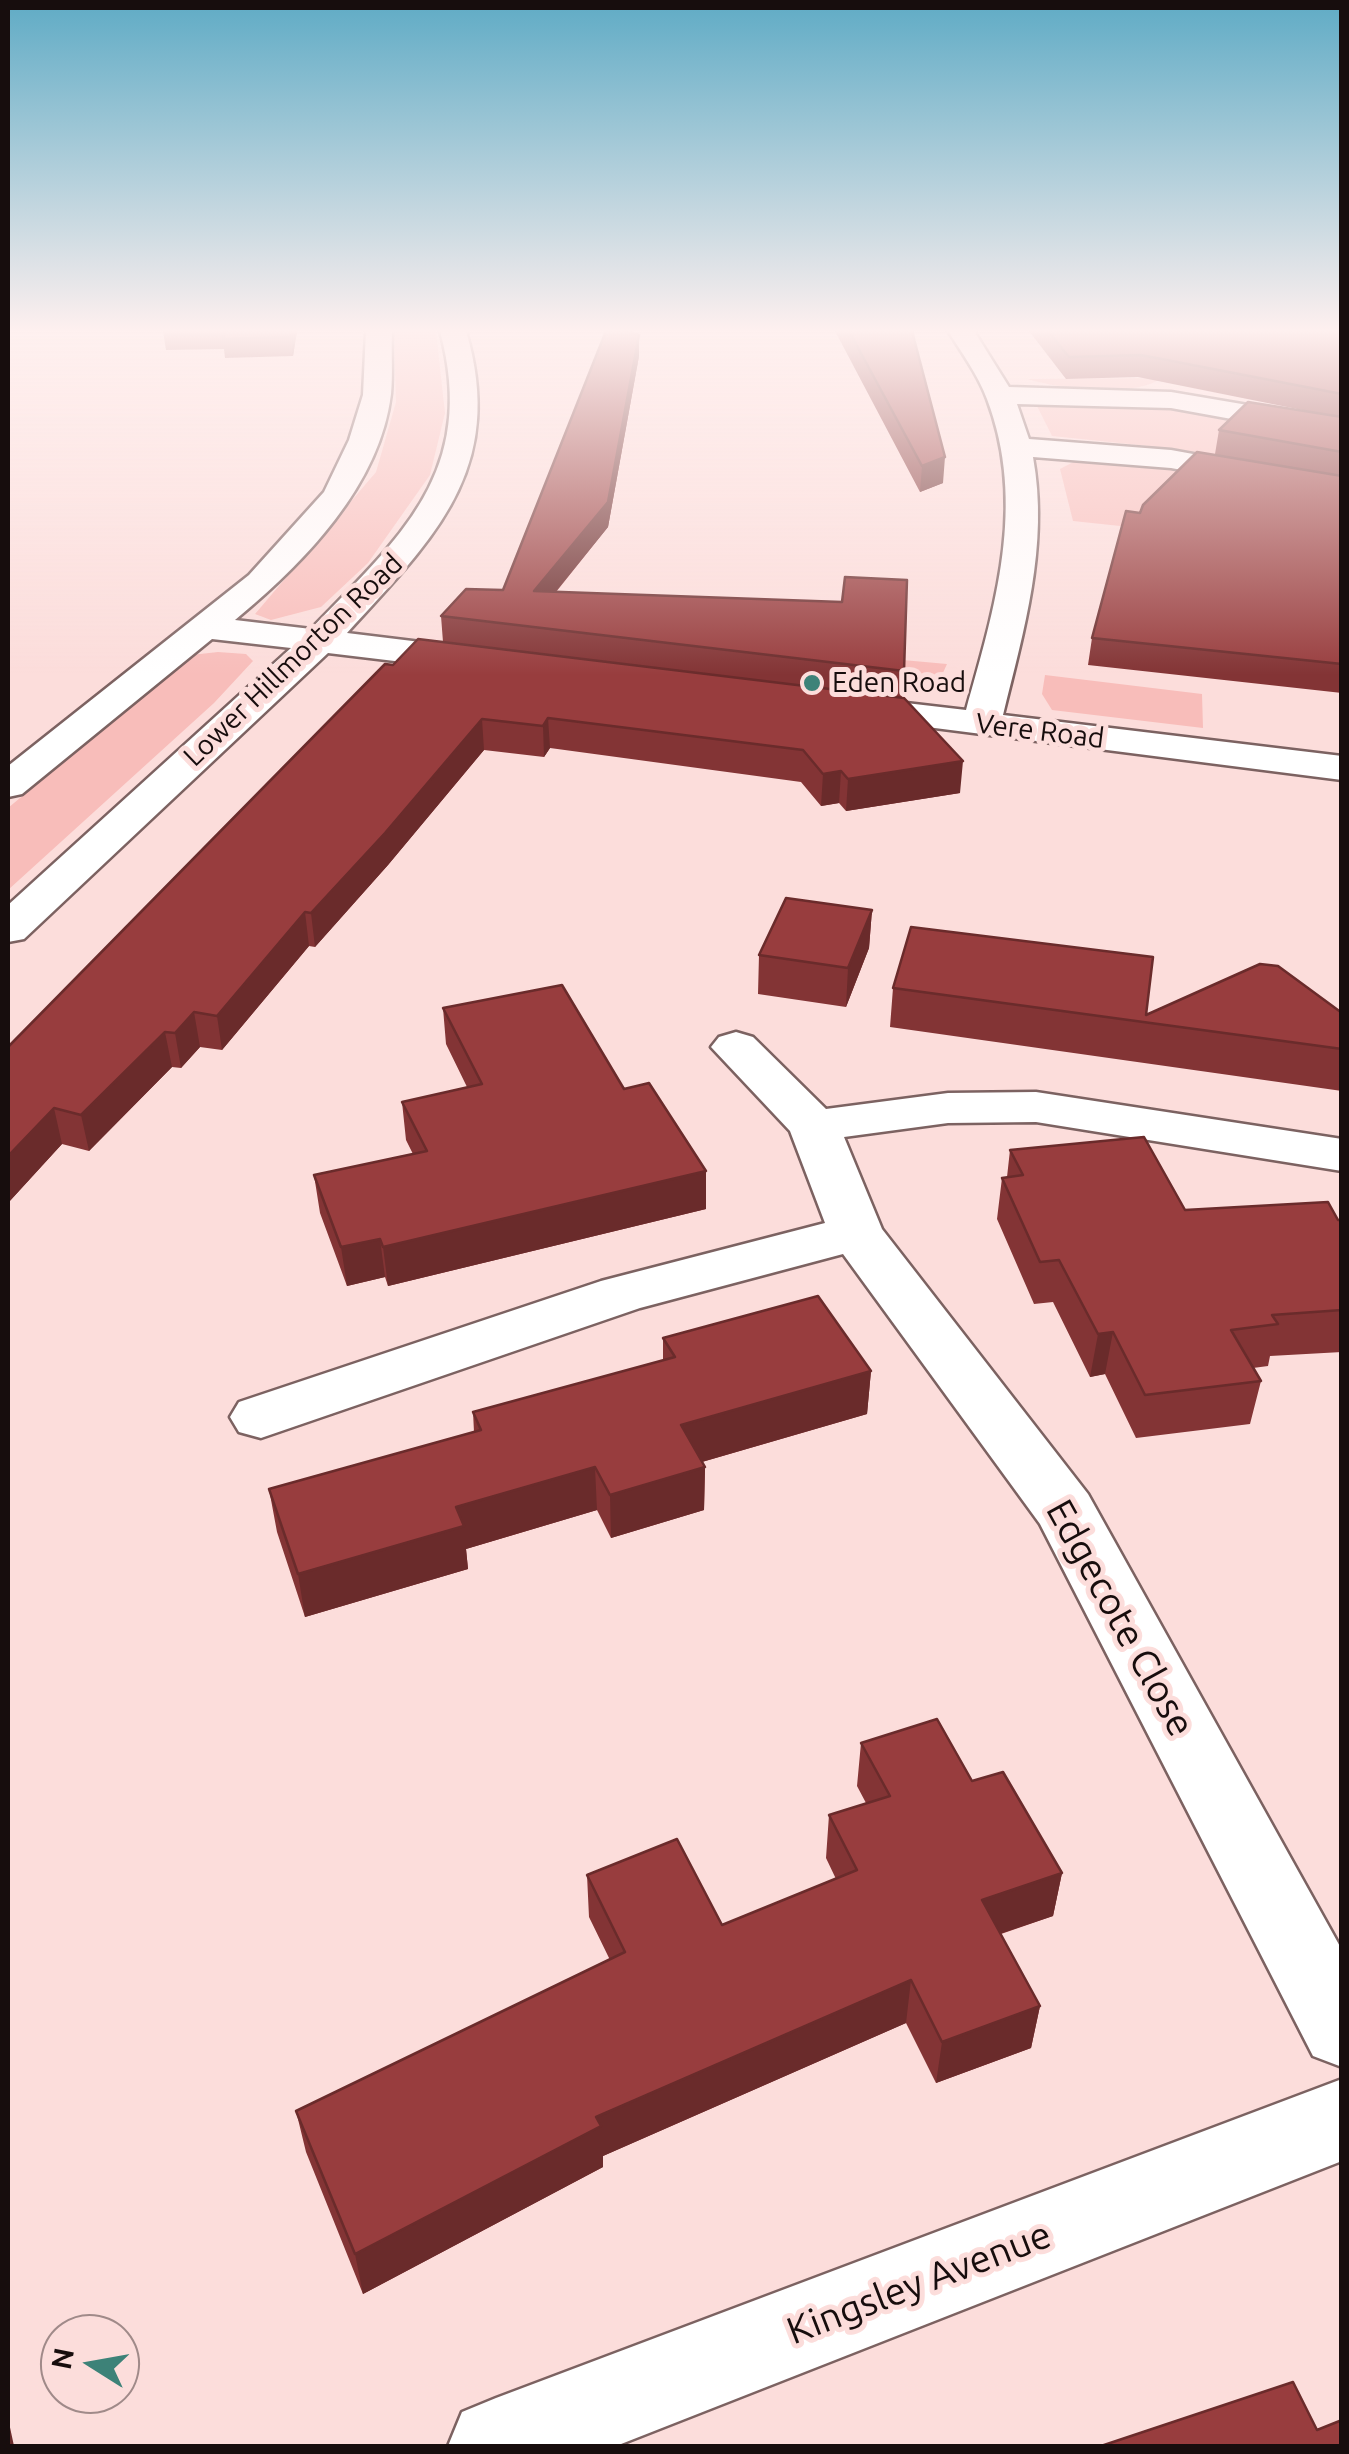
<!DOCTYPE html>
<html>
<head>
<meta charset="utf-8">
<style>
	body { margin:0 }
	#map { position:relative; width:1349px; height:2454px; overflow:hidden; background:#fcdddb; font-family:Ubuntu,sans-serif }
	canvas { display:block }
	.frame { position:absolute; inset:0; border:10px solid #170d0d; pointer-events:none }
	.north { position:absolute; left:40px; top:2314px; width:100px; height:100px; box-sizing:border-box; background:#fcdddb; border:2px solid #a08a89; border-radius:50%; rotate:281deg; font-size:28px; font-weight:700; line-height:40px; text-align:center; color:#170d0d }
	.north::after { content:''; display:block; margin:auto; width:35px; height:45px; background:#3d8278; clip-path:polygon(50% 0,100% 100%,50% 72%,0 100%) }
</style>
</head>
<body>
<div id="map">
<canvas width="1349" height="2454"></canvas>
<div class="frame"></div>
<div class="north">N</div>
</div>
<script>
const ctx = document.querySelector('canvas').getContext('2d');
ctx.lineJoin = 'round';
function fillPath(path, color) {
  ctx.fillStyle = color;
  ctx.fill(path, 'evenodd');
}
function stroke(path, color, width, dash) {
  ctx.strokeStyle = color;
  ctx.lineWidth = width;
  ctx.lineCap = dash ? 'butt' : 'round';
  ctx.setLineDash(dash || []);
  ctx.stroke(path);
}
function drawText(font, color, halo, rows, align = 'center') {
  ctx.font = font + ' Ubuntu,sans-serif';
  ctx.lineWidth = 10;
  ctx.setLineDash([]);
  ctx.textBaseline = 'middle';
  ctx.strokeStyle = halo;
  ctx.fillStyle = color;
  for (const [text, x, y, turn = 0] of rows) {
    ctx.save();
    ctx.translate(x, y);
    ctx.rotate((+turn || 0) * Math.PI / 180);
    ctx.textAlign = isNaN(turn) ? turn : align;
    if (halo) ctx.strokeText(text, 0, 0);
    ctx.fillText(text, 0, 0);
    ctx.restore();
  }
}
fillPath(new Path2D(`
	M394 331H436L445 413 430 475 368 563 321 607 271 620 255 614 376 472 396 402Z
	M1162 378C1135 398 1059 389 1027 379Z
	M1036 404 1163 405 1341 436V481L1148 446 1052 436Z
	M1077 460 1182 471 1139 528 1073 521 1060 469Z
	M218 652 246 654 253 661 214 703 8 890V808L191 655Z
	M903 660 947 664 936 688 911 692 751 672Z
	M1045 675 1202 694 1203 728 1052 710 1042 694Z`), '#f8bdba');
const street = new Path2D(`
	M366 331H392C391 352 393 374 391 394 380 486 303 564 235 620L311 629C400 537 478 472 440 331H466C507 470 433 539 347 633L478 649 491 652 496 660 491 668 478 671 328 653 24 939 8 942V905L291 648 212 639 22 794 8 797V766L249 575 324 492 349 440 363 395Z
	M948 331H974L1009 387 1171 392 1342 421V439L1171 408 1017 404 1029 439 1171 450 1342 481V499L1171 468 1033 457C1049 545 1024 630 1003 715L1342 756V780L833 715 827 707 833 699 846 696 966 710C995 607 1027 504 987 399 978 375 962 353 948 331Z
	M736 1032 753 1037 826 1109 948 1093 1036 1092 1342 1139V1171L1036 1122 948 1123 844 1137 882 1229 1088 1494 1342 1950V2067L1313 2056 1040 1524 843 1254 640 1308 261 1438 239 1432 230 1417 239 1402 601 1281 825 1223 790 1131 711 1047 719 1037Z
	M1342 2079V2161L616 2446H448L462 2412 496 2398Z`);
stroke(street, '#7c6261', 5);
fillPath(street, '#fff');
fillPath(new Path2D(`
	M163 331H297L293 356 225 358 224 349 166 350Z
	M835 331H912L943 483 920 492Z
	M1029 331H1342V693L1088 665 1092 638 1140 513 1215 454 1219 430 1322 414 1138 377 1066 379Z
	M639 356 608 527 556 592 904 671 902 698 960 793 846 811 839 803 821 806 801 782 550 748 544 757 484 750 388 865 315 947 309 946 222 1050 200 1047 181 1068 172 1067 89 1151 62 1144 8 1203V1047L393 665 443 642 441 616 503 590Z
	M872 910 869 948 846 1007 758 994 759 955Z
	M893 988 1146 1015 1342 1013V1091L890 1027Z
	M443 1008 624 1089 706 1171V1209L388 1286 385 1277 347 1286 320 1213 314 1175 413 1154 406 1140 402 1102 467 1087 446 1044Z
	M1010 1150 1185 1210 1342 1220V1352L1270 1356 1268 1366 1253 1368 1261 1381 1250 1424 1136 1438 1105 1374 1090 1377 1053 1302 1034 1304 997 1219 1002 1178 1007 1177Z
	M663 1338 871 1371 867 1414 702 1462 705 1467 704 1510 611 1538 597 1510 466 1549 468 1569 305 1617 277 1532 269 1489 474 1432 473 1412 663 1360Z
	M861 1743 972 1781 1062 1873 1053 1916 1001 1934 1040 2006 1031 2048 936 2083 906 2023 603 2156V2167L363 2294 306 2152 296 2111 610 1960 589 1917 587 1875 722 1925 836 1879 826 1858 829 1815 866 1803 857 1786Z`), '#833435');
fillPath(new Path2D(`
	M292 331H297L293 356 291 337Z
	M639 335V356L608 527 535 617 534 591Z
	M945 457 943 483 920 492 922 466Z
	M548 718 550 748 544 757 543 726Z
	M482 719 484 750 388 865 315 947 311 913Z
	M963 761 960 793 846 811 848 779Z
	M841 771 839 803 821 806 823 774Z
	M872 910 869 948 846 1007 848 968Z
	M305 912 309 946 222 1050 217 1016Z
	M194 1012 200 1047 181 1068 175 1033Z
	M165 1032 172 1067 89 1151 81 1115Z
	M54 1108 62 1144 8 1203V1156Z
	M706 1171V1209L388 1286 383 1247Z
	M380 1239 385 1277 347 1286 341 1247Z
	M1113 1332 1105 1374 1090 1377 1098 1334Z
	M871 1371 867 1414 681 1468V1425Z
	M595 1467 597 1510 466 1549 468 1569 305 1617 298 1574 456 1507Z
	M705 1467 704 1510 611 1538 610 1495Z
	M1062 1873 1053 1916 975 1942 982 1900Z
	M911 1980 906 2023 603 2156V2167L363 2294 355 2254 596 2117Z
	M1040 2006 1031 2048 936 2083 942 2042Z
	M8 2418 14 2446H8Z`), '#6a2b2b');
const building = new Path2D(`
	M225 331H292L291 337 223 339Z
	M606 331H625L639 335 608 502 534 591 842 602 845 577 907 580 904 671 441 616 466 589 503 590Z
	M849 331H912L945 457 922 466Z
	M1048 331H1342V394L1141 355 1069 357Z
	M1248 402 1342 417V452L1219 430Z
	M1197 452 1342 476V664L1092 638 1126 511 1140 513 1143 505Z
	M418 639 904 698 963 761 848 779 841 771 823 774 803 750 548 718 543 726 482 719 385 833 311 913 305 912 217 1016 194 1012 175 1033 165 1032 81 1115 54 1108 8 1156V1047L385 664 393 665Z
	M786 898 872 910 848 968 759 955Z
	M911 927 1153 957 1146 1015 1260 964 1278 966 1342 1013V1049L893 988Z
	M562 985 624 1089 649 1083 706 1171 383 1247 380 1239 341 1247 314 1175 427 1151 402 1102 482 1084 443 1008Z
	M1144 1137 1185 1210 1328 1202 1338 1220H1342V1310L1272 1315 1278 1324 1231 1330 1261 1381 1145 1395 1113 1332 1098 1334 1059 1260 1040 1262 1002 1178 1023 1175 1010 1150Z
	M818 1296 871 1371 681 1425 705 1467 610 1495 595 1467 456 1507 464 1526 298 1574 269 1489 481 1430 473 1412 675 1357 663 1338Z
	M937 1719 972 1781 1003 1772 1062 1873 982 1900 1040 2006 942 2042 911 1980 596 2117 601 2126 355 2254 296 2111 625 1952 587 1875 677 1839 722 1925 857 1870 829 1815 890 1796 861 1743Z
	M1293 2382 1317 2430 1342 2420V2446H1101Z`);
fillPath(building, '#983d3e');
stroke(building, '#6a2b2b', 2.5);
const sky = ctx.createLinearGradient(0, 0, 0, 675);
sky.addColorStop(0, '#5fabc5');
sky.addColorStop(0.49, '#fef0ef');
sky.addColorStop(1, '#fef0ef00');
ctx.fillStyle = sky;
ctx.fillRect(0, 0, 1349, 675);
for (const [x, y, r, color] of [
	[812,683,10,"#3d8278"]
]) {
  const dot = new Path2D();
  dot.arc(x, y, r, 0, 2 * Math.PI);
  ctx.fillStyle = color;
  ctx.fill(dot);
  stroke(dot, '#fcdddb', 4);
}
drawText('28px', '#170d0d', '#fcdddb', [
	["Lower Hillmorton Road",293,660,-44],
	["Vere Road",1040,731,7]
]);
drawText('28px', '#170d0d', '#fcdddb', [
	["Eden Road",832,683]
], 'left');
drawText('38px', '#170d0d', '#fcdddb', [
	["Edgecote Close",1120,1618,61],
	["Kingsley Avenue",919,2283,-21]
]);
</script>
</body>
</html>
